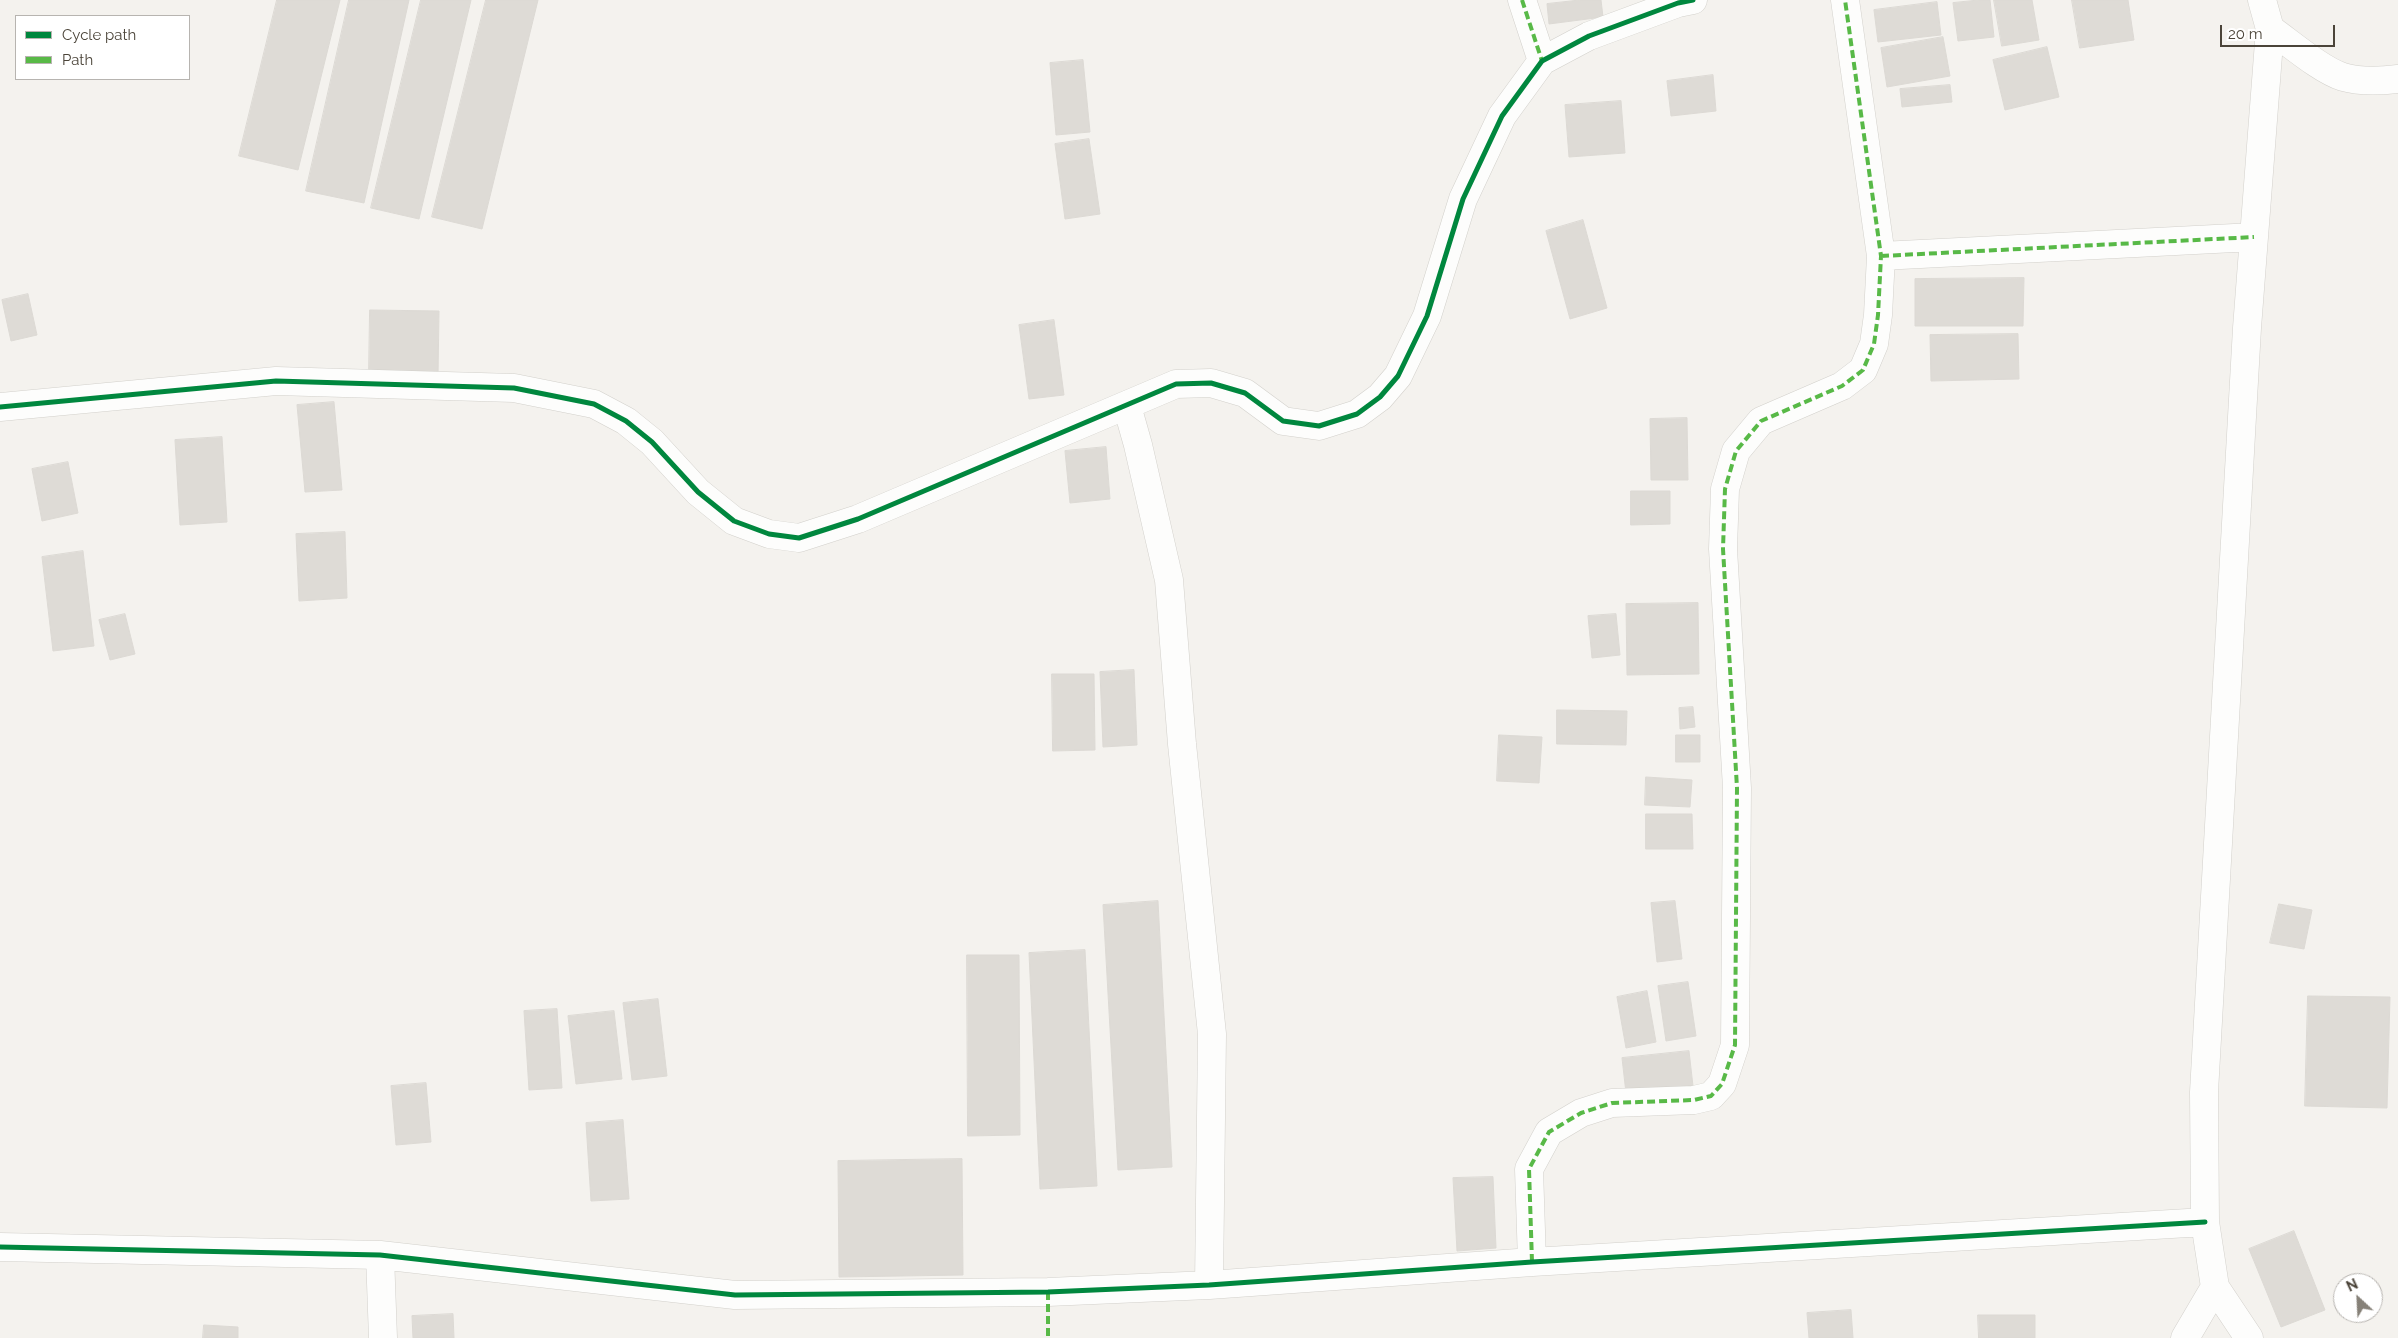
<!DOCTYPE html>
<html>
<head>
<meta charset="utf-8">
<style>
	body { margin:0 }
	#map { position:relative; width:2398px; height:1338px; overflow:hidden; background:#f4f2ee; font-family:Raleway,sans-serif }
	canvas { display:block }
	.legend { position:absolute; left:15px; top:15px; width:175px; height:65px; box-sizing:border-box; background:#fff; border:1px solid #b7b4b0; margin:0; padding:6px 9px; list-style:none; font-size:15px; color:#4b4439 }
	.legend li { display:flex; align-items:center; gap:10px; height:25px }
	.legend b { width:25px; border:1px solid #b7b4b0 }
	.north { position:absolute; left:2333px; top:1273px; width:50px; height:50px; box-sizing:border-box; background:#fff; border:1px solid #b7b4b0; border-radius:50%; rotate:335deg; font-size:14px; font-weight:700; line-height:20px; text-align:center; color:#4b4439 }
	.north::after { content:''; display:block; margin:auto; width:18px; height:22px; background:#868178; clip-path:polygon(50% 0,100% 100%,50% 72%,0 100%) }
	.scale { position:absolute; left:2220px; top:25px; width:115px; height:22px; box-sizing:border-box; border:2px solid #4b4439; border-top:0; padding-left:6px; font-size:15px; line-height:18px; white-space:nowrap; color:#4b4439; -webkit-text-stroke:4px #fff; paint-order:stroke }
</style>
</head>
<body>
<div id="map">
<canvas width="2398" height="1338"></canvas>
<ul class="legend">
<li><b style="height:6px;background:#00873e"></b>Cycle path</li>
<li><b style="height:6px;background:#58b947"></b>Path</li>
</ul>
<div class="north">N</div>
<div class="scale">20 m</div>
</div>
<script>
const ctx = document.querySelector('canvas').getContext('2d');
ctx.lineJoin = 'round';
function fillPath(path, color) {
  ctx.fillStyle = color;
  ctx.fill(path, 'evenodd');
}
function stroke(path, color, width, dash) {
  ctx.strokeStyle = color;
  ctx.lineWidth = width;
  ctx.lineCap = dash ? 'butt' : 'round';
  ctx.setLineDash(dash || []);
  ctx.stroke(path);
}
const building = new Path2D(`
	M277 0H340L298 170 239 156Z
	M349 0H409L364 203 306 191Z
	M421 0H471L419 219 371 208Z
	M486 0H538L482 229 432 217Z
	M1580 0H1601L1603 17 1549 24 1547 4Z
	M1979 0H1990L1994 37 1958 41 1953 3Z
	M1994 0H2032L2039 40 2002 46Z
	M2072 0H2128L2134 40 2080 48Z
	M1937 2 1941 35 1878 42 1874 10Z
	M1943 37 1950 76 1887 87 1881 48Z
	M2047 47 2059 97 2005 110 1993 60Z
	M1083 60 1090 132 1056 135 1050 63Z
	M1713 75 1716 111 1671 116 1667 81Z
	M1950 85 1952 102 1902 107 1900 89Z
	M1621 101 1625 153 1569 157 1565 105Z
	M1089 139 1100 214 1065 219 1055 144Z
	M1583 220 1607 308 1570 319 1546 231Z
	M2024 278 2023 326H1915V279Z
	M28 294 37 335 11 341 2 300Z
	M370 310 439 311 438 376 369 374Z
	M1054 320 1064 395 1029 399 1019 325Z
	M2018 334 2019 379 1931 381 1930 335Z
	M334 402 342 490 305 492 297 405Z
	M1687 418 1688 480H1651L1650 419Z
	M222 437 227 522 180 525 175 440Z
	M1106 447 1110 499 1070 503 1065 451Z
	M68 462 78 513 42 521 32 469Z
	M1631 491H1670V524L1631 525Z
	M345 532 347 598 299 601 296 534Z
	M83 551 94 646 53 651 42 557Z
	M1698 603 1699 674 1627 675 1626 604Z
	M125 614 135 654 110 660 99 620Z
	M1616 614 1620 655 1592 658 1588 616Z
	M1134 670 1137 745 1103 747 1100 672Z
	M1052 674H1094L1095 750 1053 751Z
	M1693 707 1695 727 1680 729 1679 708Z
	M1557 710 1627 711 1626 745 1557 744Z
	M1499 735 1542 737 1539 783 1497 781Z
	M1676 735H1700V762H1676Z
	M1646 777 1692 780 1690 807 1645 805Z
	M1646 814H1692L1693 849H1646Z
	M1158 901 1172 1167 1118 1170 1103 905Z
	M1675 901 1682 959 1657 962 1651 903Z
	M2279 904 2312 910 2304 949 2270 943Z
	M1085 950 1097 1186 1040 1189 1029 953Z
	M967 955H1019L1020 1135 968 1136Z
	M1688 982 1696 1036 1666 1041 1658 986Z
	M1647 991 1656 1042 1626 1048 1617 997Z
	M2308 996 2390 997 2387 1108 2305 1106Z
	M658 999 667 1076 632 1080 623 1003Z
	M557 1009 562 1088 529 1090 524 1011Z
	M614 1011 622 1079 576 1084 568 1016Z
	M1689 1051 1693 1086 1626 1093 1622 1058Z
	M426 1083 431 1142 396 1145 391 1086Z
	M623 1120 629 1199 591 1201 586 1123Z
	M962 1159 963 1275 839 1277 838 1161Z
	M1493 1177 1496 1248 1457 1251 1453 1178Z
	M2294 1231 2325 1310 2281 1327 2249 1249Z
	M1851 1310 1853 1338H1809L1807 1313Z
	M453 1314 454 1338H413L412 1316Z
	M1978 1315H2035V1338H1979Z
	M204 1325 238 1327V1338H203Z`);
fillPath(building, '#dedbd6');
stroke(building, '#dcd9d4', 1);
const minor = new Path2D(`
	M1522 0 1542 61
	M2270 29C2290 43 2321 70 2343 77 2360 82 2381 81 2398 79
	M1881 256 2254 237
	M1127 406 1138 445 1169 580 1182 744 1212 1034 1209 1285
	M0 407 276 381 514 388 594 404 626 421 652 442 698 492 734 521 769 534 799 538 858 519 1176 384 1211 383 1245 393 1283 421 1319 426 1357 414 1380 397 1398 376 1427 316 1463 199 1502 116 1542 61 1589 36 1678 3 1693 0
	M0 1247 380 1255 735 1295 1048 1292 1209 1285 1532 1262 2205 1222
	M380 1255 383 1338
	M1532 1262 1529 1169 1549 1132 1581 1113 1612 1103 1694 1100 1711 1096 1722 1084 1735 1045 1737 788 1723 549 1725 489 1736 451 1761 421 1842 386 1863 370 1874 344 1878 315 1881 256 1845 0
	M2185 1338 2215 1287
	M2249 1338 2215 1287 2205 1222 2204 1092 2247 328 2270 29 2262 0`);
stroke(minor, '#d2d0cb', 29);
stroke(minor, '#fdfdfc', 28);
stroke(new Path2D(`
	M1522 0 1542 61
	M1881 256 2254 237
	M1532 1262 1529 1169 1549 1132 1581 1113 1612 1103 1694 1100 1711 1096 1722 1084 1735 1045 1737 788 1723 549 1725 489 1736 451 1761 421 1842 386 1863 370 1874 344 1878 315 1881 256 1845 0
	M1048 1292V1338`), '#58b947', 4, [8, 4]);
stroke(new Path2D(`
	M0 407 276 381 514 388 594 404 626 421 652 442 698 492 734 521 769 534 799 538 858 519 1176 384 1211 383 1245 393 1283 421 1319 426 1357 414 1380 397 1398 376 1427 316 1463 199 1502 116 1542 61 1589 36 1678 3 1693 0
	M0 1247 380 1255 735 1295 1048 1292 1209 1285 1532 1262 2205 1222`), '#00873e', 5);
</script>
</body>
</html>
